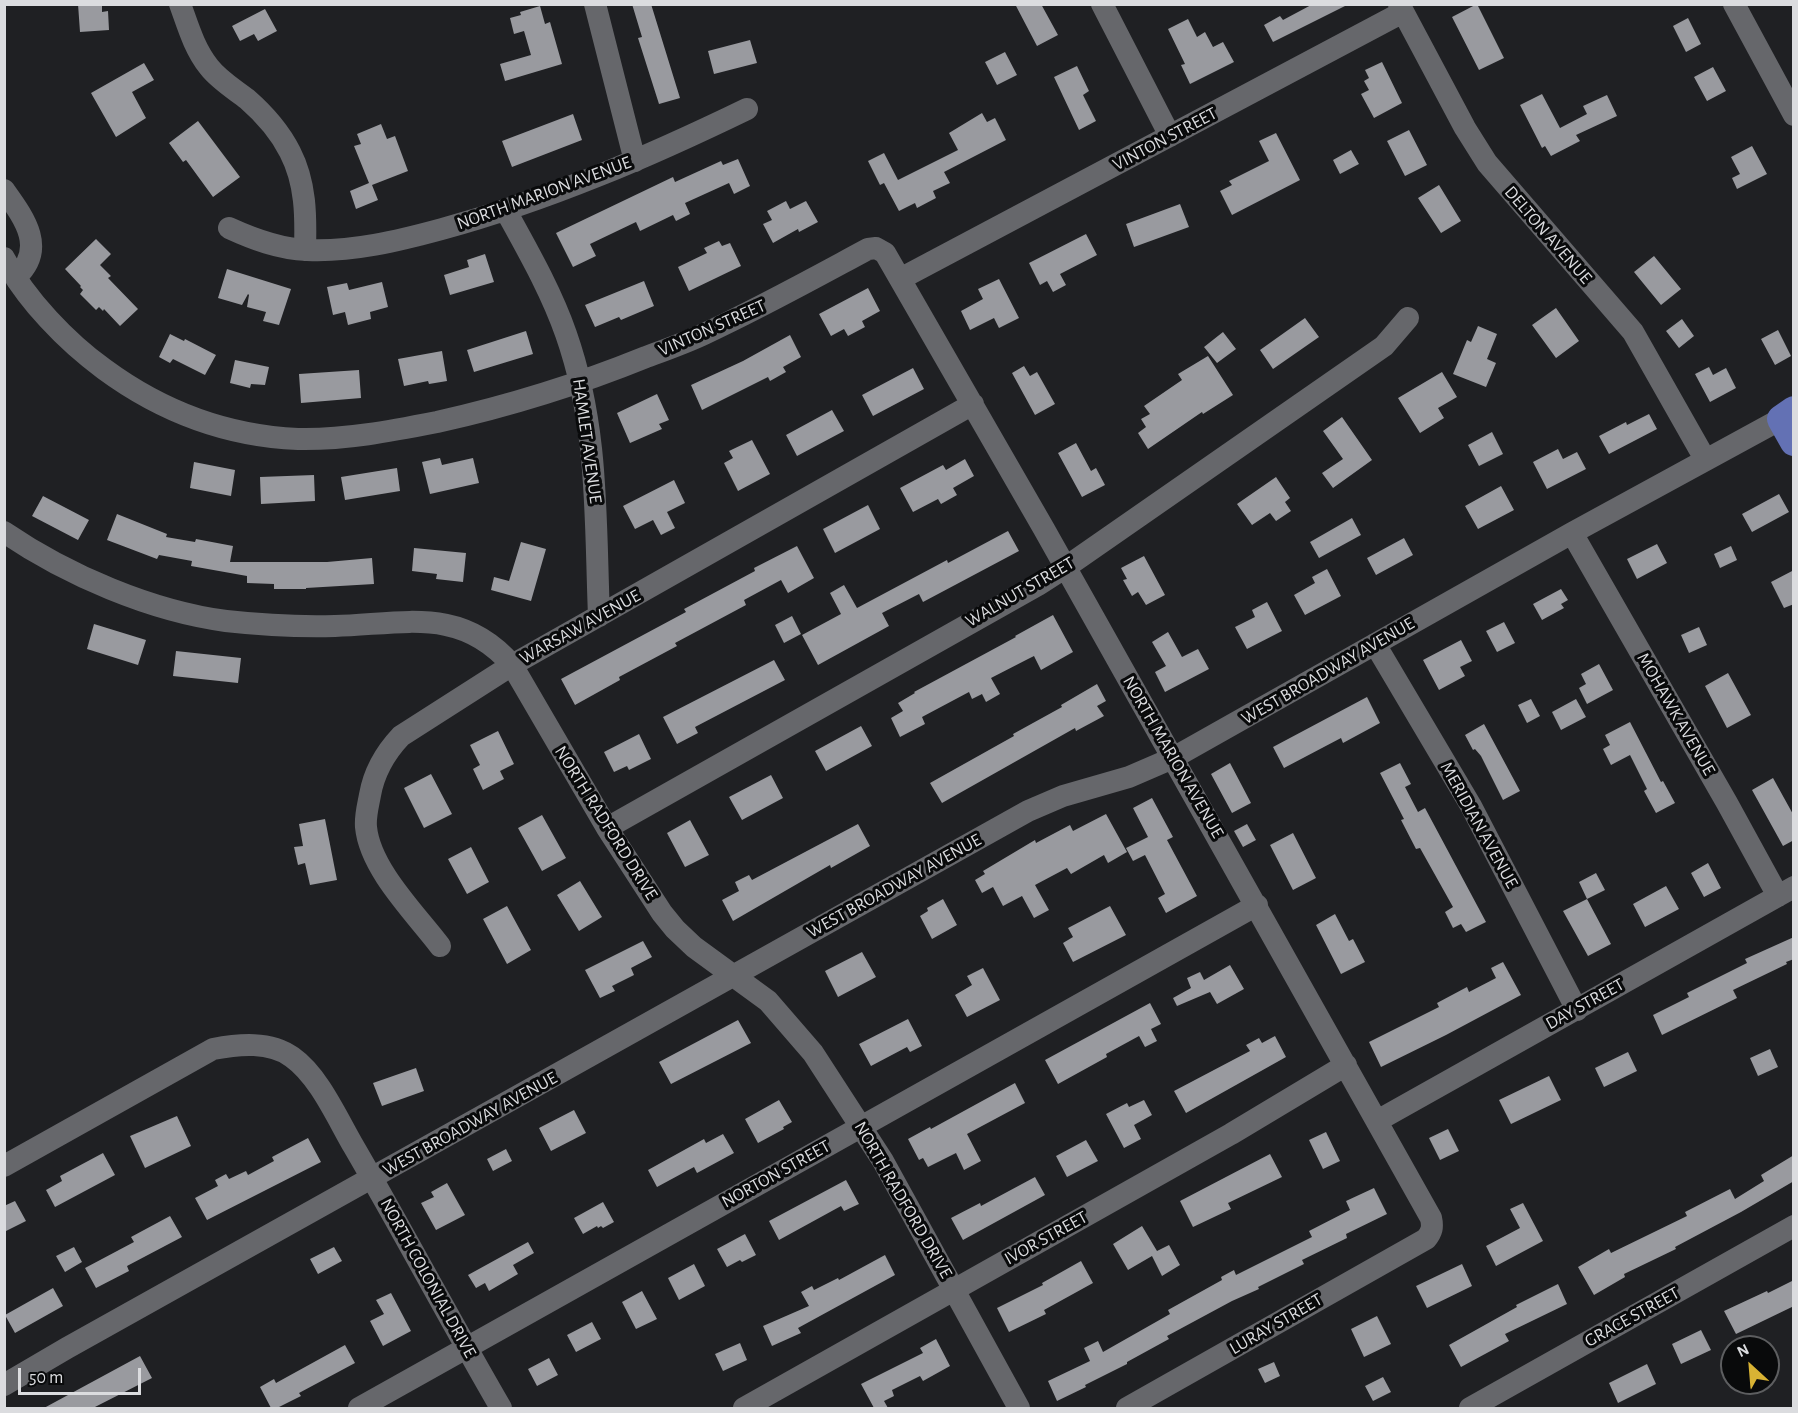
<!DOCTYPE html>
<html>
<head>
<meta charset="utf-8">
<style>
	body { margin:0 }
	#map { position:relative; width:1798px; height:1413px; overflow:hidden; background:#1f2023; font-family:"Alegreya Sans",sans-serif }
	canvas { display:block }
	.frame { position:absolute; inset:0; border:6px solid #dbdcdf; pointer-events:none }
	.north { position:absolute; left:1720px; top:1335px; width:60px; height:60px; box-sizing:border-box; background:#090a0b; border:2px solid #5d5e60; border-radius:50%; rotate:334deg; font-size:16px; font-weight:700; line-height:24px; text-align:center; color:#dbdcdf }
	.north::after { content:''; display:block; margin:auto; width:21px; height:27px; background:#d9b334; clip-path:polygon(50% 0,100% 100%,50% 72%,0 100%) }
	.scale { position:absolute; left:18px; top:1368px; width:123px; height:27px; box-sizing:border-box; border:3px solid #dbdcdf; border-top:0; padding-left:8px; font-size:18px; line-height:21px; white-space:nowrap; color:#dbdcdf; -webkit-text-stroke:4px #090a0b; paint-order:stroke }
</style>
</head>
<body>
<div id="map">
<canvas width="1798" height="1413"></canvas>
<div class="frame"></div>
<div class="north">N</div>
<div class="scale">50 m</div>
</div>
<script>
const ctx = document.querySelector('canvas').getContext('2d');
ctx.lineJoin = 'round';
function fillPath(path, color) {
  ctx.fillStyle = color;
  ctx.fill(path, 'evenodd');
}
function stroke(path, color, width, dash) {
  ctx.strokeStyle = color;
  ctx.lineWidth = width;
  ctx.lineCap = dash ? 'butt' : 'round';
  ctx.setLineDash(dash || []);
  ctx.stroke(path);
}
function drawText(font, color, halo, rows, align = 'center') {
  ctx.font = font + ' "Alegreya Sans",sans-serif';
  ctx.lineWidth = 6;
  ctx.setLineDash([]);
  ctx.textBaseline = 'middle';
  ctx.strokeStyle = halo;
  ctx.fillStyle = color;
  for (const [text, x, y, turn = 0] of rows) {
    ctx.save();
    ctx.translate(x, y);
    ctx.rotate((+turn || 0) * Math.PI / 180);
    ctx.textAlign = isNaN(turn) ? turn : align;
    if (halo) ctx.strokeText(text, 0, 0);
    ctx.fillText(text, 0, 0);
    ctx.restore();
  }
}
fillPath(new Path2D(`
	M78 4H102V12L108 11 109 30 80 32Z
	M632 4H651L680 98 659 104 638 38 642 37Z
	M1015 4H1041L1058 35 1037 46Z
	M1313 4H1349L1273 42 1264 25 1280 16 1283 20Z
	M1477 4 1504 58 1479 70 1452 17Z
	M540 6 545 24 550 22 562 64 505 81 500 64 531 55 524 31 514 34 510 18 521 15 520 12Z
	M265 9 277 31 258 41 254 34 240 41 232 26Z
	M1688 18 1701 44 1686 52 1673 26Z
	M1188 19 1197 37 1205 32 1213 47 1223 42 1234 62 1190 84 1181 65 1185 64 1168 29Z
	M750 40 757 63 714 74 708 51Z
	M1005 52 1017 75 997 85 985 62Z
	M1382 62 1402 103 1374 118 1361 94 1369 90 1364 81 1369 78 1365 70Z
	M144 63 154 80 132 92 146 118 116 137 91 93Z
	M1077 66 1089 91 1083 95 1096 121 1079 130 1054 77Z
	M1713 67 1726 91 1707 101 1694 77Z
	M1542 94 1560 128 1587 114 1583 106 1607 95 1617 116 1576 135 1580 141 1551 156 1545 146 1542 148 1520 105Z
	M982 113 987 122 995 118 1006 140 944 172 950 183 933 191 936 198 917 208 915 203 899 211 884 183 880 185 868 161 884 153 898 180 958 150 949 133Z
	M573 114 582 140 512 167 502 141Z
	M198 121 240 177 213 197 186 160 183 162 169 143Z
	M381 124 387 139 395 136 408 171 372 185 378 200 356 209 350 191 369 183 354 146 361 144 357 134Z
	M1409 130 1427 165 1405 176 1387 141Z
	M1276 133 1300 180 1232 215 1220 191 1232 185 1229 181 1269 161 1259 141Z
	M1752 146 1767 174 1737 189 1732 178 1740 174 1731 157Z
	M1351 150 1359 164 1340 174 1333 160Z
	M738 159 750 186 734 194 729 183 685 203 690 214 676 221 673 215 640 231 636 222 590 244 596 256 573 267 556 233 673 177 675 182 721 161 723 165Z
	M1439 185 1461 221 1441 233 1418 198Z
	M786 201 790 209 806 201 818 222 799 232 798 229 773 243 763 224 772 220 767 211Z
	M1180 204 1189 227 1134 247 1126 224Z
	M1086 234 1097 255 1060 274 1066 285 1053 292 1047 281 1040 285 1029 263Z
	M96 239 111 254 100 265 111 276 108 278 138 309 120 326 104 309 103 311 99 307 96 310 80 294 83 290 80 287 81 286 65 269Z
	M719 241 722 246 730 243 741 266 689 291 678 267 707 253 704 248Z
	M485 254 494 282 450 295 444 275 469 267 467 260Z
	M1654 256 1681 289 1661 305 1634 272Z
	M227 269 291 289 279 325 263 321 266 312 247 307 249 295 248 294 242 305 218 298Z
	M999 279 1019 318 999 328 994 318 970 330 961 311 983 299 978 289Z
	M644 281 654 306 621 320 619 317 595 327 585 305Z
	M382 282 388 307 370 312 371 319 348 325 345 312 333 315 327 287 347 283 349 290Z
	M868 288 880 311 862 321 865 327 848 336 844 329 831 336 819 314Z
	M1556 308 1579 341 1556 358 1532 325Z
	M1305 318 1319 337 1273 369 1260 350Z
	M1682 319 1694 336 1679 348 1666 331Z
	M1478 326 1497 334 1487 359 1496 363 1486 387 1453 374 1467 340 1471 342Z
	M1778 330 1791 356 1775 365 1761 339Z
	M526 331 533 354 474 372 467 350Z
	M1223 332 1236 349 1217 363 1204 347Z
	M170 334 184 341 185 339 216 355 205 375 173 359 170 363 159 357Z
	M790 335 801 357 783 367 786 372 770 381 768 377 702 410 691 385 743 361Z
	M442 351 447 381 429 384 428 381 404 386 398 359Z
	M1208 356 1233 395 1203 414 1202 412 1148 449 1138 433 1146 427 1141 419 1150 414 1144 406 1182 380 1178 374Z
	M235 360 269 367 265 385 251 384 250 388 230 383Z
	M1024 366 1030 376 1037 372 1055 404 1035 415 1012 373Z
	M1709 367 1713 375 1726 368 1736 388 1710 402 1695 374Z
	M913 368 924 389 873 416 862 395Z
	M359 370 361 398 301 403 299 374Z
	M1442 372 1457 397 1438 408 1444 418 1420 433 1398 398Z
	M657 394 669 420 659 424 662 429 630 443 617 413Z
	M832 410 844 431 797 456 786 435Z
	M1649 414 1657 429 1609 454 1599 436 1626 422 1627 425Z
	M1342 417 1372 460 1333 488 1322 473 1343 459 1323 431Z
	M1492 432 1503 454 1479 466 1468 445Z
	M752 440 770 474 738 491 724 463 733 458 729 451Z
	M1076 443 1091 471 1096 468 1105 485 1082 497 1058 453Z
	M1558 449 1563 459 1577 452 1586 469 1547 489 1533 462Z
	M440 458 442 465 473 458 479 483 430 494 422 462Z
	M965 459 974 476 953 488 957 495 941 504 938 499 913 512 900 488 943 465 946 470Z
	M194 462 235 470 231 496 190 488Z
	M397 468 400 491 345 500 341 477Z
	M314 475 315 501 261 504 260 477Z
	M1276 477 1290 498 1285 502 1291 511 1276 521 1270 513 1252 525 1237 504Z
	M674 480 685 503 667 512 675 528 661 535 653 520 635 529 623 506Z
	M1501 486 1514 510 1478 529 1465 506Z
	M1779 494 1789 512 1752 532 1742 514Z
	M43 496 89 520 78 540 32 516Z
	M868 505 880 529 835 553 823 529Z
	M117 514 167 534 166 537 195 542 196 539 233 546 230 562H327L372 558 374 584 306 588V589H274V584L247 583V576L191 566 192 561 159 555 157 559 107 540Z
	M1352 518 1361 535 1319 558 1310 542Z
	M1008 531 1019 551 923 602 919 594 882 613 889 626 818 665 802 635 841 614 830 593 844 585 857 608 947 560 948 563Z
	M1404 538 1413 555 1376 575 1367 558Z
	M521 542 546 549 531 601 491 590 494 577 509 581Z
	M1657 544 1667 563 1637 579 1627 559Z
	M797 546 814 578 788 593 781 580 744 600 746 605 675 643 677 646 619 677 620 680 575 705 561 679 686 612 684 609 755 571 754 568Z
	M1731 546 1737 560 1720 568 1714 554Z
	M414 548 466 553 463 582 436 579 437 574 412 571Z
	M1144 556 1165 595 1146 605 1138 592 1132 596 1123 580 1127 579 1121 568Z
	M1327 569 1341 596 1305 615 1294 595 1315 583 1312 577Z
	M1794 570V604L1784 608 1771 582Z
	M1561 589 1568 600 1561 604 1564 608 1542 620 1533 604Z
	M1267 602 1282 631 1247 649 1235 627 1255 617 1252 610Z
	M1053 615 1073 652 1041 670 1034 656 1028 659 991 678 1000 694 986 702 982 694 972 699 969 692 922 717 925 724 900 737 891 718 903 711 898 703 915 693 914 692 1016 637 1015 636Z
	M792 616 801 634 784 643 775 625Z
	M1504 622 1515 643 1497 652 1486 631Z
	M94 624 146 640 138 665 87 649Z
	M1699 627 1707 645 1689 653 1681 635Z
	M1168 632 1182 657 1198 649 1209 669 1165 692 1155 672 1166 666 1152 642Z
	M1461 640 1472 661 1460 667 1465 676 1439 690 1423 660Z
	M176 651 241 658 238 683 173 676Z
	M774 660 785 680 695 727 698 733 677 744 663 717Z
	M1599 664 1613 690 1587 704 1579 688 1586 684 1581 674Z
	M1728 673 1751 715 1727 728 1705 686Z
	M1097 684 1106 701 1097 706 1104 716 1076 731 1075 728 942 803 930 783 1014 736 1013 734 1062 707 1061 705Z
	M1367 697 1380 723 1343 743 1341 738 1284 768 1273 747Z
	M1531 699 1540 716 1527 723 1518 705Z
	M1576 699 1586 717 1561 730 1552 712Z
	M1630 722 1661 782 1663 781 1675 803 1656 813 1644 791 1647 789 1630 755 1611 765 1603 749 1610 745 1605 735Z
	M1484 724 1520 791 1503 800 1481 756 1475 749 1473 750 1465 735Z
	M861 726 872 746 826 771 815 751Z
	M498 731 514 764 500 771 504 779 483 790 473 769 480 765 470 745Z
	M639 734 651 759 629 770 627 766 614 772 604 752Z
	M1230 763 1251 803 1232 813 1211 774Z
	M1400 763 1411 784 1405 787 1418 812 1425 808 1486 922 1466 932 1461 924 1453 928 1445 912 1453 907 1420 848 1416 849 1401 820 1404 819 1380 773Z
	M431 774 452 814 424 828 404 788Z
	M771 775 783 798 742 820 729 797Z
	M1773 778 1794 816V840L1783 846 1752 790Z
	M1152 798 1173 837 1167 840 1197 896 1166 913 1158 898 1165 894 1145 855 1133 861 1126 848 1148 837 1133 808Z
	M1106 814 1127 852 1108 863 1104 855 1071 874 1067 868 1035 885 1049 910 1034 918 1022 896 1003 906 993 887 982 893 975 880 985 874 983 871 1035 840 1036 843 1070 825 1073 831Z
	M542 815 566 858 542 871 518 828Z
	M325 819 337 880 310 885 305 863 298 865 294 847 303 846 299 824Z
	M690 820 709 855 685 867 667 833Z
	M858 824 870 846 831 868 830 865 733 921 722 900 739 891 735 882 749 875 752 880Z
	M1247 824 1256 840 1243 847 1234 831Z
	M1293 833 1316 878 1293 890 1270 845Z
	M471 847 489 882 467 894 448 859Z
	M1708 863 1721 888 1704 897 1691 873Z
	M1596 873 1605 890 1587 899 1579 882Z
	M580 881 602 917 579 931 557 895Z
	M1666 886 1679 909 1645 927 1633 904Z
	M943 899 957 925 932 939 920 916 928 911 927 908Z
	M1587 899 1611 944 1588 956 1563 911Z
	M507 906 531 950 507 964 483 919Z
	M1110 906 1126 935 1073 962 1063 943 1073 937 1068 928Z
	M1335 914 1349 941 1353 939 1365 962 1341 974 1316 925Z
	M1794 937V959L1786 962 1787 964 1733 990 1737 998 1662 1035 1653 1015 1689 997 1687 993 1747 963 1745 959Z
	M643 941 652 957 631 968 634 975 612 986 615 991 600 998 585 970Z
	M862 952 876 977 838 997 825 971Z
	M1503 962 1521 995 1446 1035 1381 1067 1369 1042 1439 1007 1437 1003 1467 987 1469 992 1496 978 1491 968Z
	M1230 965 1244 989 1217 1004 1210 992 1177 1006 1173 998 1191 988 1187 978 1200 972 1204 980Z
	M983 968 1000 1000 967 1017 955 995 972 985 967 976Z
	M1150 1003 1161 1024 1151 1029 1157 1041 1145 1047 1139 1036 1106 1054 1107 1057 1058 1084 1045 1060Z
	M908 1019 922 1046 910 1052 907 1047 871 1066 859 1044Z
	M738 1020 751 1043 671 1084 659 1062Z
	M1275 1036 1286 1057 1186 1113 1174 1091 1250 1051 1246 1045 1259 1038 1262 1043Z
	M1770 1049 1778 1067 1758 1076 1750 1058Z
	M1628 1052 1637 1071 1604 1087 1595 1068Z
	M416 1068 424 1091 382 1106 373 1083Z
	M1549 1076 1561 1100 1511 1124 1499 1100Z
	M1015 1083 1025 1103 967 1134 981 1161 964 1170 956 1153 928 1167 923 1158 919 1160 908 1139 930 1127 931 1129Z
	M779 1100 792 1122 783 1127 784 1129 758 1143 745 1119Z
	M1144 1100 1152 1115 1134 1125 1141 1139 1124 1148 1106 1114 1127 1103 1129 1107Z
	M574 1110 586 1133 551 1151 539 1128Z
	M177 1116 191 1146 145 1168 130 1136Z
	M1448 1129 1459 1151 1440 1160 1429 1138Z
	M1326 1132 1340 1161 1323 1169 1309 1140Z
	M723 1134 734 1153 697 1173 694 1167 657 1187 648 1170 704 1139 706 1143Z
	M308 1138 321 1162 207 1220 195 1198 218 1186 215 1180 226 1174 229 1179 246 1171 248 1175 274 1161 272 1157Z
	M1086 1140 1098 1161 1067 1177 1056 1156Z
	M506 1149 512 1161 493 1171 487 1159Z
	M103 1153 115 1175 55 1207 46 1190 62 1181 60 1176Z
	M1270 1154 1282 1177 1228 1203 1231 1209 1193 1227 1180 1201Z
	M1794 1155V1181L1741 1212 1675 1247 1676 1249 1624 1274 1625 1277 1594 1295 1578 1267 1609 1249 1611 1253 1687 1216 1685 1212 1730 1189 1735 1199 1764 1181 1761 1175Z
	M1035 1177 1045 1195 963 1240 951 1218 980 1203 981 1206Z
	M846 1180 859 1204 844 1211 841 1206 779 1240 769 1221Z
	M447 1183 465 1215 436 1230 421 1203 434 1197 431 1192Z
	M1374 1188 1387 1214 1346 1234 1347 1238 1302 1260 1304 1264 1258 1287 1259 1289 1232 1301 1167 1336 1169 1339 1127 1362V1364L1085 1385 1086 1387 1057 1401 1048 1381 1090 1361 1084 1348 1098 1341 1103 1352 1170 1314 1168 1310 1222 1280 1221 1277 1234 1270 1236 1275 1312 1237 1309 1231 1350 1210 1346 1201Z
	M15 1201 26 1221 4 1232V1206Z
	M603 1202 614 1222 603 1228 601 1226 598 1228 597 1226 583 1234 574 1218Z
	M1523 1203 1543 1241 1496 1266 1486 1246 1520 1228 1510 1209Z
	M170 1216 182 1237 127 1266 129 1271 96 1288 85 1268 134 1242 131 1237Z
	M1142 1226 1157 1251 1169 1245 1180 1265 1162 1276 1152 1256 1128 1270 1113 1244Z
	M745 1234 756 1255 742 1262 740 1260 727 1267 717 1249Z
	M528 1242 534 1253 513 1265 518 1274 489 1291 485 1283 476 1288 468 1275Z
	M74 1247 82 1262 65 1272 56 1256Z
	M334 1247 342 1261 318 1274 310 1259Z
	M885 1255 895 1275 798 1328 801 1333 772 1346 763 1326 809 1306 801 1292 812 1286 814 1290 838 1278 839 1280Z
	M1081 1261 1093 1283 1044 1310 1046 1314 1009 1332 997 1308 1043 1285 1042 1283Z
	M694 1264 705 1286 679 1300 668 1278Z
	M1462 1264 1472 1286 1427 1308 1416 1286Z
	M1794 1280V1306L1736 1334 1724 1311 1767 1291 1768 1293Z
	M1558 1284 1567 1304 1505 1334 1509 1341 1461 1367 1449 1345 1517 1307 1516 1305Z
	M53 1288 63 1306 15 1333 5 1315Z
	M642 1291 657 1319 636 1329 622 1302Z
	M391 1293 411 1331 383 1346 370 1321 384 1314 376 1300Z
	M1377 1316 1391 1344 1364 1357 1351 1329Z
	M592 1322 601 1339 576 1352 567 1335Z
	M1701 1330 1711 1350 1681 1364 1672 1344Z
	M936 1339 950 1366 923 1381 920 1376 892 1390 894 1396 884 1401 888 1408H874L861 1384 923 1353 920 1348Z
	M740 1343 747 1360 723 1371 715 1354Z
	M345 1345 355 1363 299 1393 301 1396 277 1408H271L260 1387 274 1379 276 1383Z
	M140 1356 152 1378 93 1408H44Z
	M549 1358 558 1375 537 1386 528 1369Z
	M1274 1362 1280 1376 1265 1383 1258 1369Z
	M1647 1364 1656 1384 1618 1403 1609 1383Z
	M1383 1377 1391 1392 1373 1401 1365 1386Z`), '#999a9f');
stroke(new Path2D(`
	M180 4C188 26 194 48 209 67 219 80 234 89 247 99 263 113 280 132 290 152 306 183 306 216 305 250
	M595 4 635 161
	M1102 4 1170 136
	M1399 4 1465 128 1487 163 1633 332 1705 459
	M1734 4 1794 115
	M4 190C24 218 47 248 16 277
	M506 211C528 251 551 291 566 334 599 428 595 519 599 616
	M229 228C253 239 279 249 307 250 352 252 398 241 442 229 548 200 648 157 747 109
	M4 258C26 300 67 342 104 369 161 411 227 436 298 439 345 440 391 431 437 422 509 406 577 385 646 357 665 350 685 343 704 334 760 308 814 278 868 249L876 248 885 253 1044 529 1431 1218C1433 1227 1432 1232 1426 1239L1127 1408
	M900 279 1403 12
	M4 532C67 575 151 611 226 621 262 625 299 627 335 626 404 624 461 606 512 665L607 828 662 913 675 929 694 947 768 1001 813 1053 883 1161 1019 1408
	M1572 533 1727 803 1778 896
	M1375 644 1471 806 1577 1010
	M607 828 1038 585 1066 567 1384 346 1408 318
	M440 946C415 913 370 869 366 827 365 816 368 806 370 795 374 772 385 753 401 736L512 665 973 404
	M1377 1121 1794 887
	M4 1166 213 1049C239 1044 270 1041 292 1057 319 1076 337 1118 354 1147 404 1233 451 1322 501 1408
	M4 1385 67 1348 1028 811 1063 796 1129 777 1173 758 1572 533 1781 419
	M359 1408 1257 905
	M744 1408 1231 1134 1346 1065
	M1470 1408 1794 1226`), '#66676b', 22);
stroke(new Path2D(`
	M1794 410 1781 419 1794 442`), '#6371b4', 28);
drawText('18px', '#dbdcdf', '#090a0b', [
	["VINTON STREET",1165,139,-28],
	["NORTH MARION AVENUE",544,193,-20],
	["DELTON AVENUE",1548,235,49],
	["VINTON STREET",712,328,-24],
	["HAMLET AVENUE",587,441,82],
	["WALNUT STREET",1020,592,-30],
	["WARSAW AVENUE",580,627,-29],
	["WEST BROADWAY AVENUE",1328,671,-30],
	["MOHAWK AVENUE",1676,714,60],
	["NORTH MARION AVENUE",1173,757,60],
	["NORTH RADFORD DRIVE",606,823,58],
	["MERIDIAN AVENUE",1479,825,61],
	["WEST BROADWAY AVENUE",894,886,-29],
	["DAY STREET",1585,1004,-29],
	["WEST BROADWAY AVENUE",470,1124,-29],
	["NORTON STREET",776,1174,-29],
	["NORTH RADFORD DRIVE",903,1200,60],
	["IVOR STREET",1046,1238,-29],
	["NORTH COLONIAL DRIVE",428,1278,61],
	["GRACE STREET",1632,1317,-29],
	["LURAY STREET",1276,1324,-30]
]);
</script>
</body>
</html>
